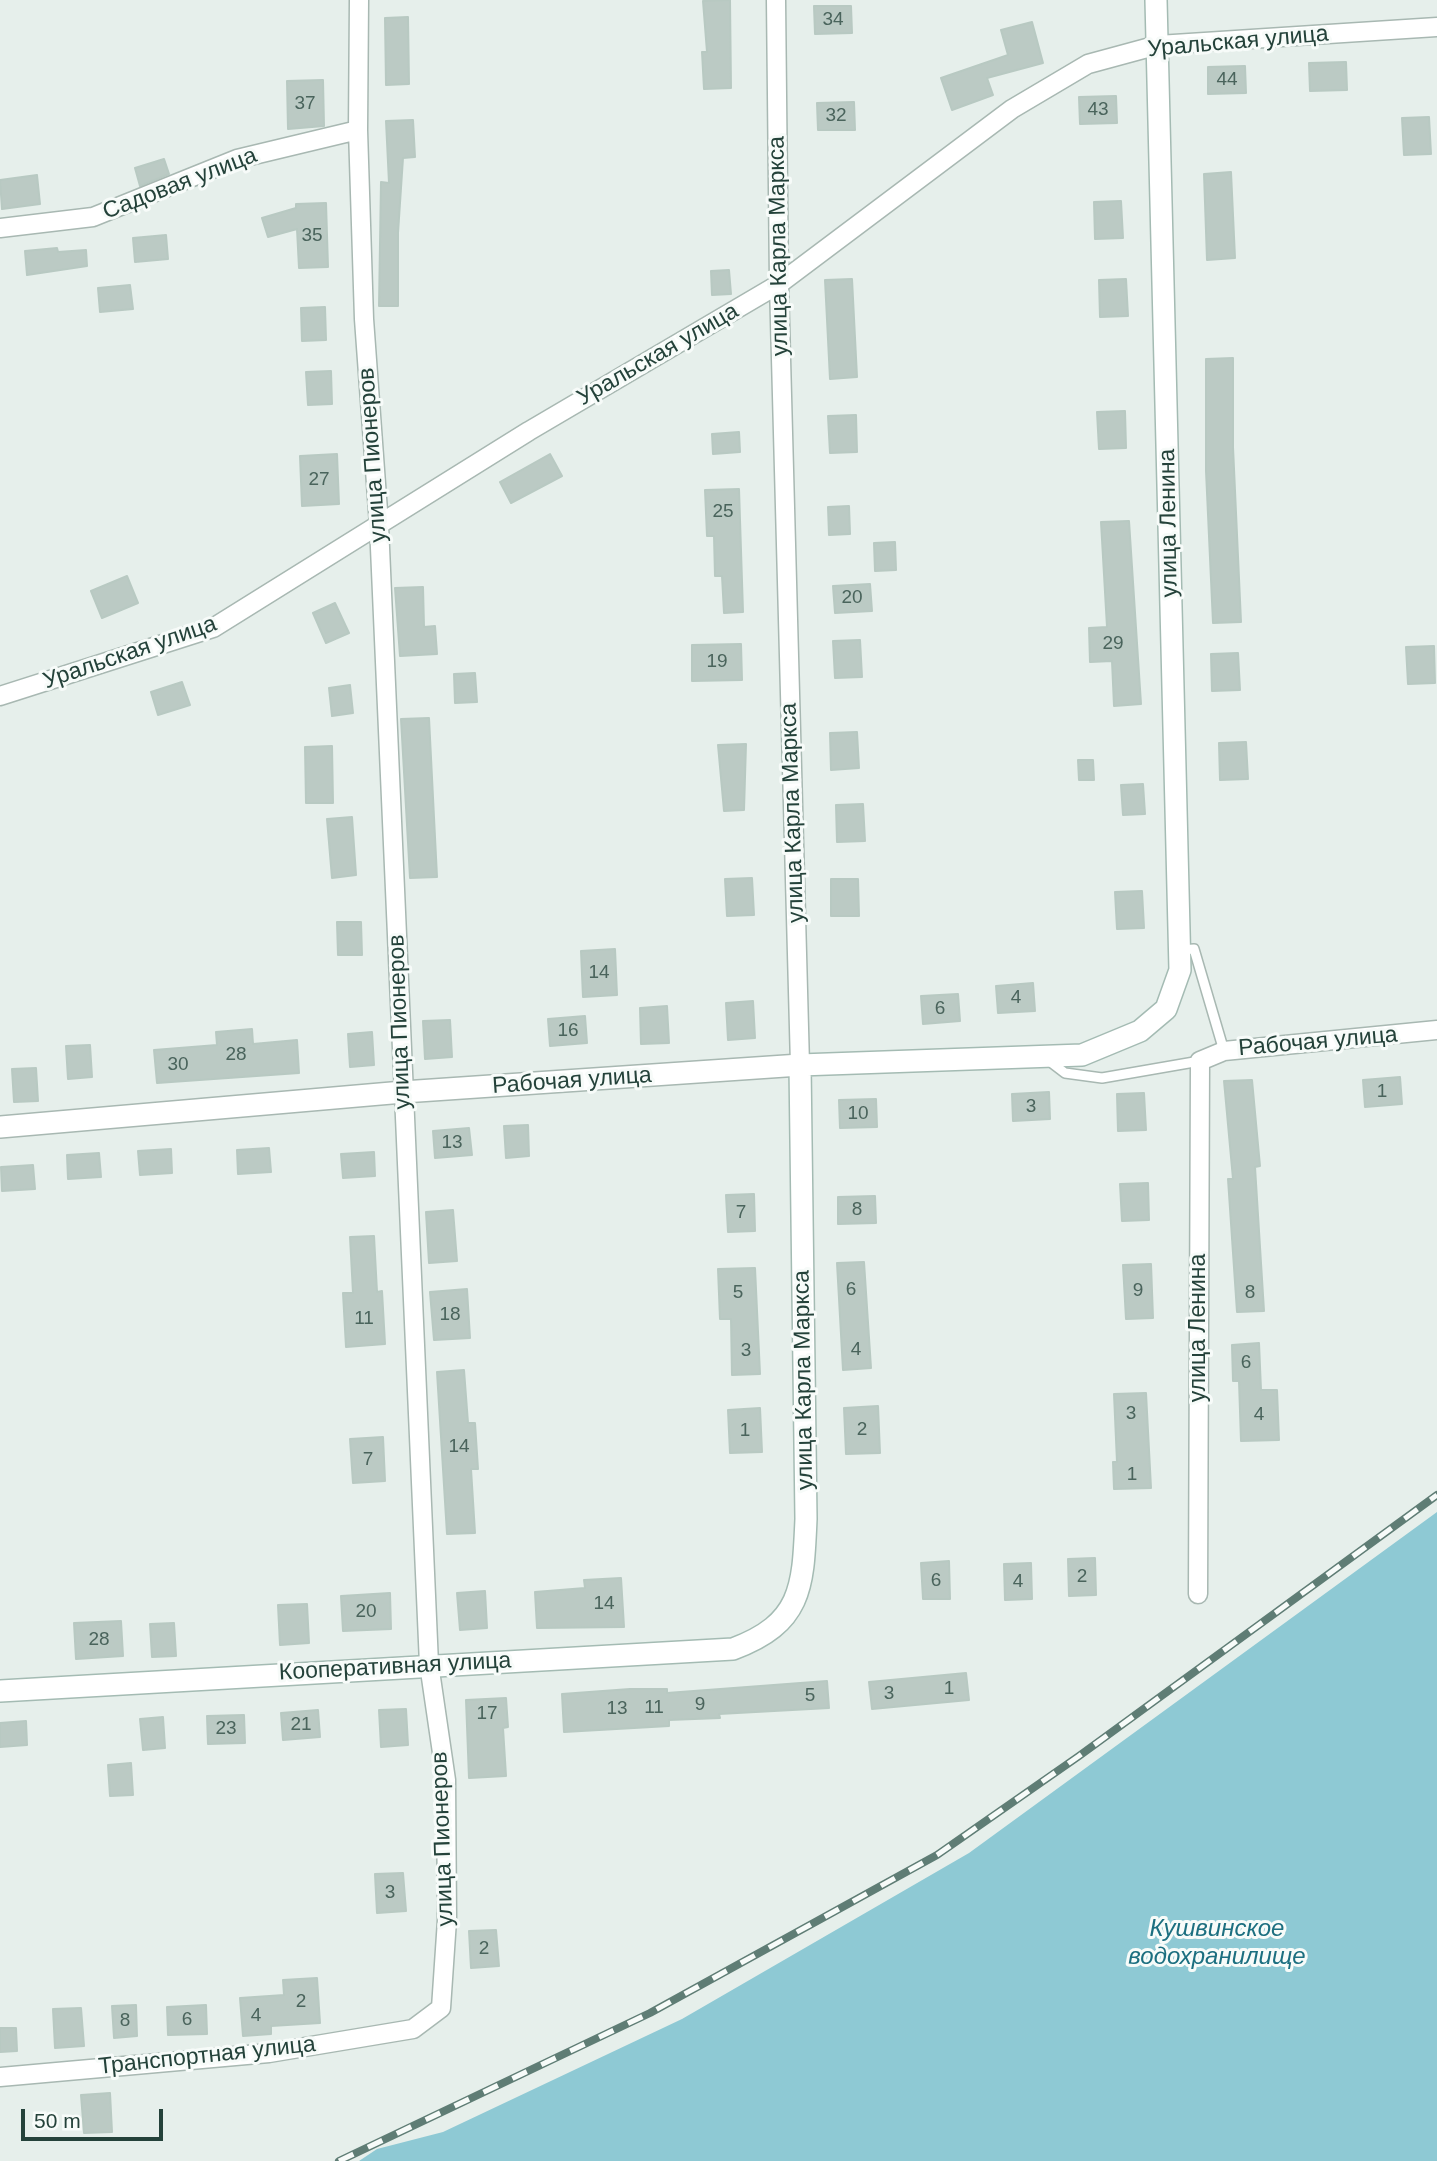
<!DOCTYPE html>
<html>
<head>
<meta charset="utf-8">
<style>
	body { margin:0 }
	#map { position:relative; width:1437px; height:2161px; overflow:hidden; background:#e6efeb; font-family:Arial,sans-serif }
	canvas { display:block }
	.scale { position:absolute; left:21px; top:2109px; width:142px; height:32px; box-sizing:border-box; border:4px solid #24423a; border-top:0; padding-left:9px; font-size:21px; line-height:24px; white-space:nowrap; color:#24423a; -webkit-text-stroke:5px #f7fbf9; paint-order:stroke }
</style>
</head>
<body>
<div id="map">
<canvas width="1437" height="2161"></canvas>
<div class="scale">50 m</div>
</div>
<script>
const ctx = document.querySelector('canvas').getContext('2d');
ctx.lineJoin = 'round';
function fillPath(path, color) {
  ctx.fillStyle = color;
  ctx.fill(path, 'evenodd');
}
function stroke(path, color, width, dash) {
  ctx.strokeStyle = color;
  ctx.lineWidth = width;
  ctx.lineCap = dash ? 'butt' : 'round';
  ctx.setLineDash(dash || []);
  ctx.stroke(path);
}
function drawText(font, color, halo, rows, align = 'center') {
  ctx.font = font + ' Arial,sans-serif';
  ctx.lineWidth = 6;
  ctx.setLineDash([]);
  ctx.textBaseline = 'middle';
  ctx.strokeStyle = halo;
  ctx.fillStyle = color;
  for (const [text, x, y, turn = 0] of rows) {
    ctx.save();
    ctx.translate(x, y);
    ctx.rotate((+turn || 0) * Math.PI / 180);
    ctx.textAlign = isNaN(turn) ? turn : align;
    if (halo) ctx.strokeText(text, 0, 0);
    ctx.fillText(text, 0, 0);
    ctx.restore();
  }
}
fillPath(new Path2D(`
	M1437 1512V2161H359L377 2149 443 2132 682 2019 969 1853Z`), '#8ec9d4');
const building = new Path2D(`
	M730 0 731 88 704 89 702 52H707L703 1Z
	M814 6H851L852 33 815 34Z
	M408 17 409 84 386 85 385 18Z
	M1032 22 1043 63 987 78 993 95 952 110 941 78 1008 55 1001 30Z
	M1346 62 1347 90 1310 91 1309 63Z
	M1245 66 1246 93 1208 94V67Z
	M323 80 324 126 288 129 287 81Z
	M1116 96 1117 123 1080 124 1079 97Z
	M854 102 855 130H818L817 103Z
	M1429 117 1431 154 1404 155 1402 118Z
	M413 120 415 157 403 158 398 233V306H379L381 182 389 183 386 121Z
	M164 159 169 174 140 186 135 168Z
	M1231 172 1235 258 1207 260 1204 174Z
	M37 175 40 204 2 209 0 180Z
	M1121 201 1123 238 1095 239 1094 202Z
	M326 203 328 267 299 268 297 229 268 237 262 218 296 208V204Z
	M166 235 168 259 135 262 133 238Z
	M57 248 58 252 86 250 87 266 27 275 25 251Z
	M729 270 731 294 712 295 711 271Z
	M852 279 857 377 830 379 825 280Z
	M1126 279 1128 316 1100 317 1099 280Z
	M130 285 133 309 100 312 98 288Z
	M325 307 326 340 302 341 301 308Z
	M1233 358V447L1241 622 1213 623 1206 471V359Z
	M331 371 332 404 308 405 306 372Z
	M1125 411 1126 448 1099 449 1097 412Z
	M856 415 857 452 830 453 828 416Z
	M739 432 740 452 713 454 712 434Z
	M337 454 339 504 302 506 300 456Z
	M550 454 562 476 511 503 500 482Z
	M739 489 743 612 724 613 722 576H715L714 536H707L705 490Z
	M849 506 850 534 829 535 828 507Z
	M1129 521 1141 704 1114 706 1112 661 1090 662 1089 628 1107 627 1101 522Z
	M895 542 896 570 875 571 874 543Z
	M127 576 138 603 102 618 91 591Z
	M870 584 872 611 835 613 833 586Z
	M423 587 424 627 435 626 437 654 400 656 395 588Z
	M335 603 349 633 326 643 313 613Z
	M860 640 862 677 835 678 833 641Z
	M741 644 742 680 692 681V645Z
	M1434 646 1435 683 1408 684 1406 647Z
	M1238 653 1240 690 1212 691 1211 654Z
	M475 673 477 702 455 703 454 674Z
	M182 682 190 705 158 715 151 692Z
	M350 685 353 713 332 716 329 688Z
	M429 718 437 877 410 878 401 719Z
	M857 732 859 768 831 770 830 733Z
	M1246 742 1248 779 1220 780 1219 743Z
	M746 744 744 810 724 811 718 745Z
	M332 746 333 803H306L305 747Z
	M1078 760H1093L1094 780H1079Z
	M1143 784 1145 814 1123 815 1121 785Z
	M863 804 865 841 837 842 836 805Z
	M352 817 356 875 332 878 327 819Z
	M752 878 754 915 727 916 725 879Z
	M831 879H858L859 916H831Z
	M1142 891 1144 928 1117 929 1115 892Z
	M337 922H361L362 955H338Z
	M615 949 617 995 583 997 581 951Z
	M1033 983 1035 1011 998 1013 996 986Z
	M958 994 960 1021 923 1024 921 996Z
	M753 1001 755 1038 728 1040 726 1003Z
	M667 1006 669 1043 641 1044 640 1008Z
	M585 1016 587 1043 550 1046 548 1019Z
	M450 1020 452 1057 425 1059 423 1021Z
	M252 1029 253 1044 297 1040 299 1073 157 1083 154 1050 217 1045 216 1032Z
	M372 1032 374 1065 350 1067 348 1034Z
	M90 1045 92 1077 68 1079 66 1046Z
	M36 1068 38 1101 14 1102 12 1069Z
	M1400 1077 1402 1104 1365 1107 1363 1080Z
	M1252 1080 1260 1166 1255 1167 1264 1311 1237 1312 1228 1179H1233L1224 1081Z
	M1049 1092 1050 1119 1013 1121 1012 1094Z
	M1144 1093 1146 1130 1118 1131 1117 1094Z
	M876 1099 877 1127 840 1128 839 1100Z
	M528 1125 529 1156 506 1158 504 1126Z
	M469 1128 472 1155 435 1158 433 1131Z
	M269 1148 271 1172 238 1174 237 1150Z
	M171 1149 172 1173 140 1175 138 1151Z
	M374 1152 375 1176 343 1178 341 1154Z
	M99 1153 101 1177 68 1179 67 1155Z
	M33 1165 35 1189 2 1191 1 1167Z
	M1148 1183 1149 1220 1122 1221 1120 1184Z
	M754 1194 755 1231 728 1232 726 1195Z
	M875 1196 876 1223 838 1224V1197Z
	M453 1210 457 1261 429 1263 426 1212Z
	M374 1236 377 1292 382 1291 385 1344 346 1347 343 1293H353L350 1237Z
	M864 1262 871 1368 843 1370 837 1263Z
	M1151 1264 1153 1318 1126 1319 1123 1265Z
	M755 1268 760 1374 732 1375 731 1319H720L718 1269Z
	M467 1289 470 1338 434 1340 430 1292Z
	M1259 1343 1261 1390H1277L1279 1440 1241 1441 1239 1381H1233L1232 1345Z
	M464 1370 468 1423H475L478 1469H471L475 1533 447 1534 437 1372Z
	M1146 1393 1151 1488 1114 1489 1113 1462H1117L1114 1394Z
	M878 1406 880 1453 846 1454 844 1408Z
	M760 1408 762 1452 730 1453 728 1410Z
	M383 1437 385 1481 353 1483 350 1439Z
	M1095 1558 1096 1595 1069 1596 1068 1559Z
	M949 1561 950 1599H923L921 1563Z
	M1031 1563 1032 1599 1005 1600 1004 1564Z
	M621 1578 624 1627 537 1628 535 1592 585 1588 584 1580Z
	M485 1591 487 1628 460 1630 457 1593Z
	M390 1593 391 1629 343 1631 341 1596Z
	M307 1604 309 1643 280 1645 278 1605Z
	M121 1621 123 1656 76 1659 74 1623Z
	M174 1623 176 1656 152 1657 150 1624Z
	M966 1673 969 1700 872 1709 869 1682Z
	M827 1681 829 1708 719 1714 720 1718 669 1720V1726L564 1732 562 1694 630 1689H667V1693Z
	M506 1698 508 1727 503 1728 506 1776 469 1778 466 1700Z
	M406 1709 408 1745 381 1747 379 1710Z
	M318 1710 320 1737 283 1740 281 1713Z
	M244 1715 245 1743 208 1744 207 1716Z
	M163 1717 165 1748 143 1750 140 1719Z
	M26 1721 27 1745 0 1747V1723Z
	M131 1763 133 1795 110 1796 108 1765Z
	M403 1873 406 1911 377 1913 375 1874Z
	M496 1930 499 1966 471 1968 469 1931Z
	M317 1978 320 2023 271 2026V2034L243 2036 240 1998 284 1995 283 1980Z
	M136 2005 137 2036 114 2038 112 2006Z
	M206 2005 207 2034 168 2035 167 2007Z
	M81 2008 84 2046 55 2048 53 2009Z
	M0 2028H16L17 2051 0 2052Z
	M110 2093 112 2132 84 2133 81 2095Z`);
fillPath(building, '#bbcac4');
stroke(building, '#b8c9c2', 2);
const service = new Path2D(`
	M1179 950 1194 949 1224 1051
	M1048 1060 1065 1073 1102 1078 1200 1061`);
const minor = new Path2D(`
	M776 0 779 284 800 1065
	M0 228 93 217 237 159 358 130
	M0 696 213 628 529 431 779 284 1012 109 1088 64 1158 45 1437 27
	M1198 1594 1200 1061 1224 1051 1437 1030
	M0 2077 269 2053 413 2029 441 2008 447 1920 446 1780 429 1664 379 525 364 319 358 130 359 0`);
const tertiary = new Path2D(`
	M0 1127 403 1092 800 1065`);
const secondary = new Path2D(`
	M0 1691 733 1649C803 1623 803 1586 806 1519L800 1065 1082 1055 1140 1031 1166 1009 1180 970 1156 0`);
stroke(service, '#a8b8b2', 12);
stroke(minor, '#a8b8b2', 21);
stroke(tertiary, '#a8b8b2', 24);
stroke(secondary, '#a4bbb3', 24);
stroke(service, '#fff', 9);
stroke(minor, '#fff', 18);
stroke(tertiary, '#fff', 21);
stroke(secondary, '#fff', 21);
const rail = new Path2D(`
	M339 2161 650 2013 937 1855 1079 1756 1437 1495`);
stroke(rail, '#5f7d75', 8);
stroke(rail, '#f7fbf9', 5, [16]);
drawText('19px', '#4a645c', null, [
	["34",833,20],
	["44",1227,80],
	["37",305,104],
	["43",1098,110],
	["32",836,116],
	["35",312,236],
	["27",319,480],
	["25",723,512],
	["20",852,598],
	["29",1113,644],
	["19",717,662],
	["14",599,973],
	["4",1016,998],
	["6",940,1009],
	["16",568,1031],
	["28",236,1055],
	["30",178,1065],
	["1",1382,1092],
	["3",1031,1107],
	["10",858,1114],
	["13",452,1143],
	["8",857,1210],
	["7",741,1213],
	["6",851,1290],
	["9",1138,1291],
	["5",738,1293],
	["8",1250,1293],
	["18",450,1315],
	["11",364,1319],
	["4",856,1350],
	["3",746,1351],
	["6",1246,1363],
	["3",1131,1414],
	["4",1259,1415],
	["2",862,1430],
	["1",745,1431],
	["14",459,1447],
	["7",368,1460],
	["1",1132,1475],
	["2",1082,1577],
	["6",936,1581],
	["4",1018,1582],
	["14",604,1604],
	["20",366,1612],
	["28",99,1640],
	["1",949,1689],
	["3",889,1694],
	["5",810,1696],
	["9",700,1705],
	["11",654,1708],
	["13",617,1709],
	["17",487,1714],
	["21",301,1725],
	["23",226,1729],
	["3",390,1893],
	["2",484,1949],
	["2",301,2002],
	["4",256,2016],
	["6",187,2020],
	["8",125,2021]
]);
drawText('23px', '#24423a', '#f7fbf9', [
	["Уральская улица",1238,42,-5],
	["Садовая улица",180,184,-21],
	["улица Карла Маркса",779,246,-91],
	["Уральская улица",658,355,-30],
	["улица Пионеров",373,455,-94],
	["улица Ленина",1169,523,-91],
	["Уральская улица",130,653,-19],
	["улица Карла Маркса",793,813,-92],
	["улица Пионеров",400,1022,-92],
	["Рабочая улица",1318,1042,-5],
	["Рабочая улица",572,1081,-4],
	["улица Ленина",1199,1328,-90],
	["улица Карла Маркса",804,1380,-91],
	["Кооперативная улица",395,1667,-3],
	["улица Пионеров",443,1839,-92],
	["Транспортная улица",207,2056,-6]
]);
drawText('italic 24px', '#1c6f80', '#f7fbf9', [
	["Кушвинское",1217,1929],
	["водохранилище",1217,1957]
]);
</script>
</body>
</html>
